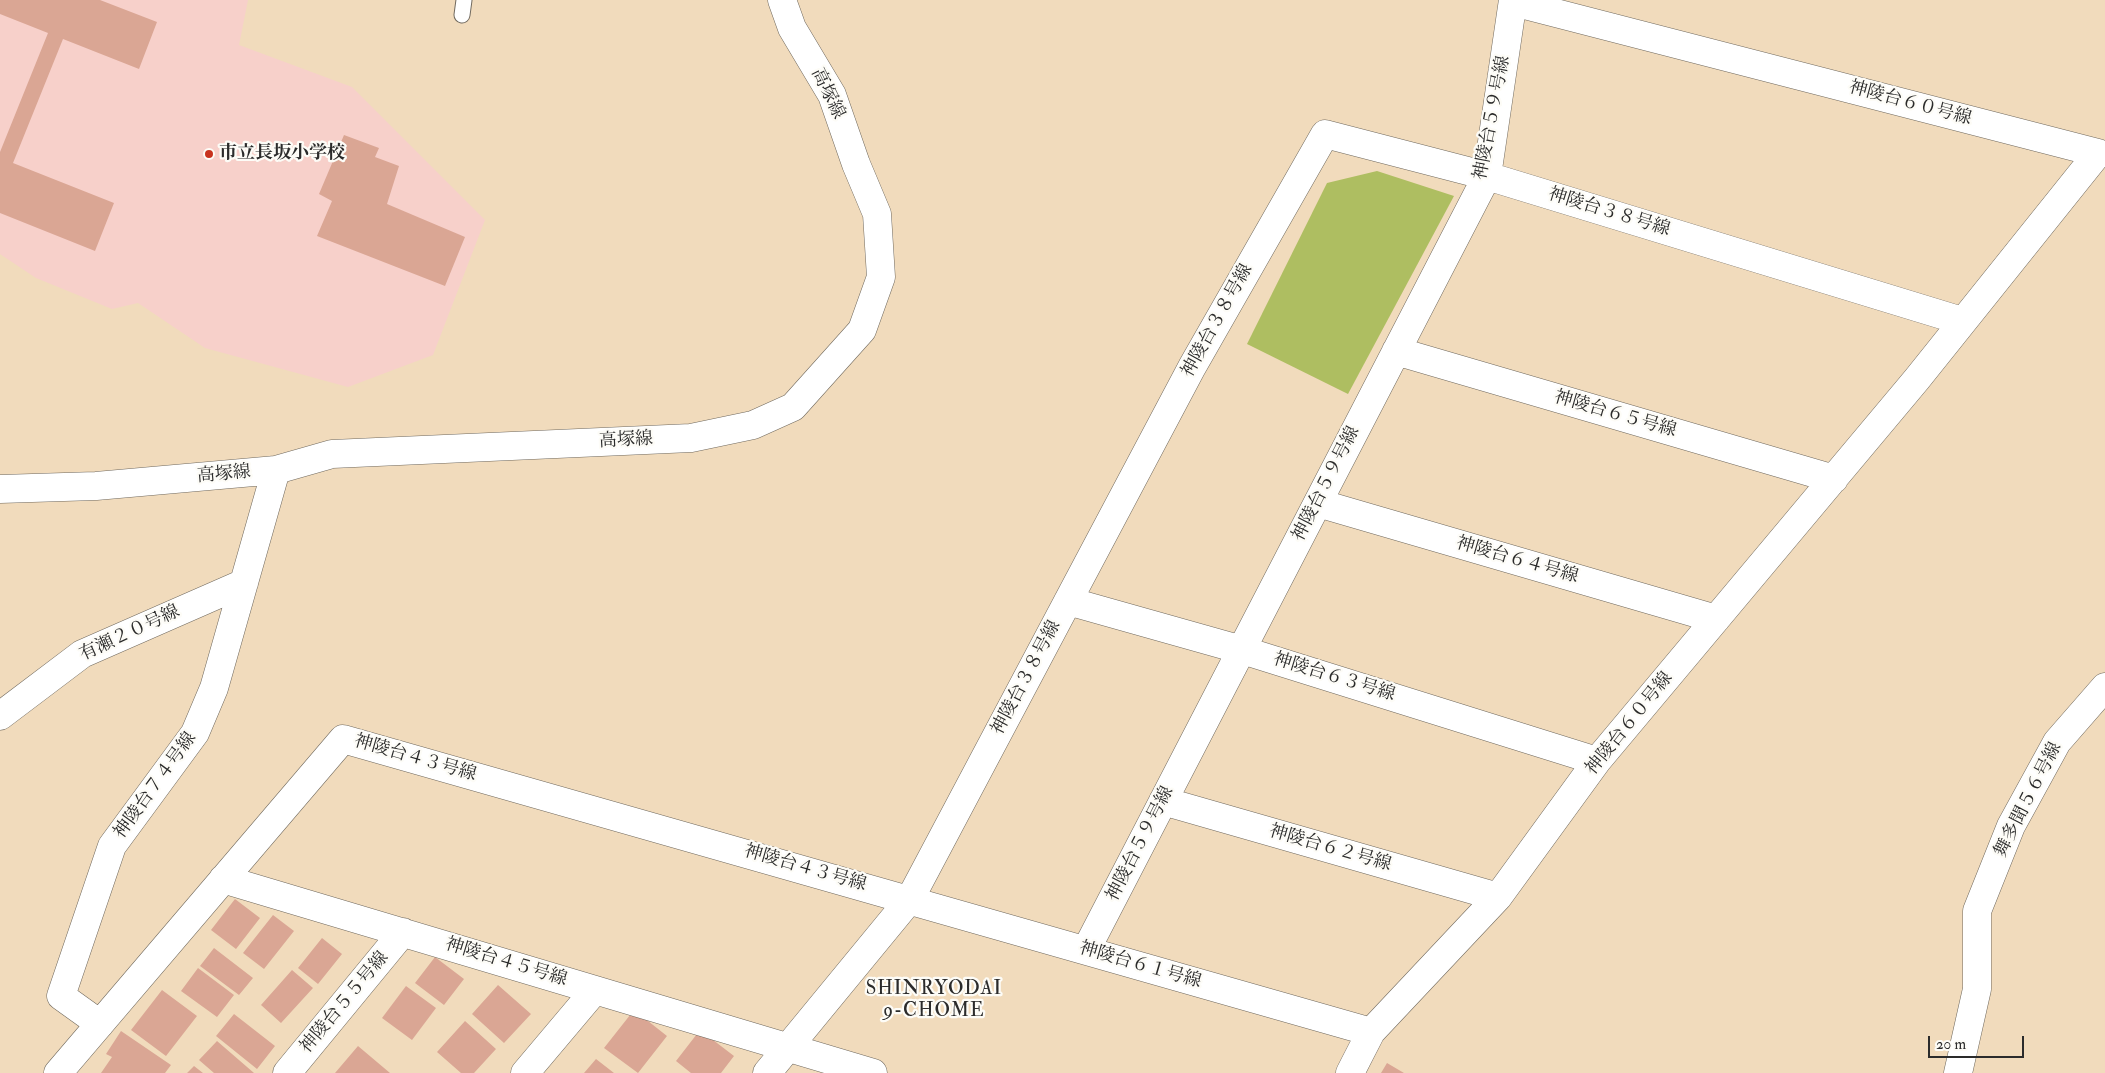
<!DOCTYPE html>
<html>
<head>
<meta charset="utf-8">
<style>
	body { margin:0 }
	#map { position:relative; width:2105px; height:1073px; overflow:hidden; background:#f1dbbc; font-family:"IM FELL Double Pica",serif }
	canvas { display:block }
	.scale { position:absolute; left:1928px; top:1036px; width:96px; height:22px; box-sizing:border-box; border:2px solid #2b2b2b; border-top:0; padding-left:6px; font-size:15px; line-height:18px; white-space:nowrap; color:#2b2b2b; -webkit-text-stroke:4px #fdfcf7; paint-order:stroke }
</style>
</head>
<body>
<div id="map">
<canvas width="2105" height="1073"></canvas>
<div class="scale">20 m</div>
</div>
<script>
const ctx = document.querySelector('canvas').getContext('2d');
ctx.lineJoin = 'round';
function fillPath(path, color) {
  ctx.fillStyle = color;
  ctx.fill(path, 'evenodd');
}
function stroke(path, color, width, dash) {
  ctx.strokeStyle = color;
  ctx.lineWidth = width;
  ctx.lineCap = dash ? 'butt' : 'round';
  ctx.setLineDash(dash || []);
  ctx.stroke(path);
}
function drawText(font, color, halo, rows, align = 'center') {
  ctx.font = font + ' "IM FELL Double Pica","Noto Serif JP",serif';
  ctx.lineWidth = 4.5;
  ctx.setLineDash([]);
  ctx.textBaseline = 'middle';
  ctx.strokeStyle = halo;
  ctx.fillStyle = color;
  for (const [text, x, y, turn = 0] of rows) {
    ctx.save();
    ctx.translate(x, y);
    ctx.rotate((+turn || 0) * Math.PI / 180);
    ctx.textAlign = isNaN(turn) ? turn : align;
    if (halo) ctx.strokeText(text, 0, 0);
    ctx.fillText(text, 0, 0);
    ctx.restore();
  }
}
fillPath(new Path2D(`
	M0 0H248L239 45 352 87 485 220 433 355 348 387 205 348 138 303 112 309 36 278 0 254Z`), '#f7d0ca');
fillPath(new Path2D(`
	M1377 171 1454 196 1348 394 1247 344 1327 183Z`), '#aebe61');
fillPath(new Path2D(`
	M0 0H100L157 22 139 69 63 39 13 163 114 203 95 251 0 213V152L48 33 0 14Z
	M344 135 379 148 375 157 399 166 387 204 465 237 445 286 317 236 332 201 319 194Z
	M235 899 260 918 236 949 211 930Z
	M273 915 294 931 264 969 243 953Z
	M322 938 342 954 318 984 298 968Z
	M214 948 253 978 239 995 200 966Z
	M435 957 464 979 444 1005 415 983Z
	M198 968 234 995 217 1017 181 991Z
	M292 970 313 988 281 1023 261 1005Z
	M498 985 531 1014 504 1043 472 1014Z
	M406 986 436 1008 412 1040 382 1018Z
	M162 990 197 1016 166 1056 131 1030Z
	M634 1010 667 1036 638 1073 604 1048Z
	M234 1014 275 1046 257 1069 216 1036Z
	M465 1021 496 1049 474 1073H461L437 1052Z
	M700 1030 734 1056 721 1073H691L676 1061Z
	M121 1031 171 1065 165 1073H101L112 1057 106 1054Z
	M217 1041 254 1073H214L199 1060Z
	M358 1046 390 1073H335Z
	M596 1059 614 1073H584Z
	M1387 1063 1404 1073H1381Z
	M194 1066 203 1073H187Z`), '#daa694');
const lane = new Path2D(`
	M462 15 464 0`);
const street = new Path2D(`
	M1396 351 1834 479
	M0 489 96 486 276 470 332 454 691 438 753 425 793 407 862 330 881 277 877 214 856 164 832 95 792 28 782 0
	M1318 503 1716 619
	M1068 601 1242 650 1597 761
	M0 716 82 654 244 583
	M1163 801 1498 897
	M223 879 873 1073
	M1086 950 1487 176 1513 0
	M100 1024 61 996 112 846 195 733 214 688 276 470
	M58 1073 343 739 1371 1032
	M287 1073 403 932
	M525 1073 595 990
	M767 1073 910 899 1192 367 1325 134 1487 176 1962 321
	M1350 1073 1371 1032 1498 897 1597 761 1917 379 2098 153 1513 2
	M1958 1073 1977 989V911L2011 826 2057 742 2105 687`);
stroke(lane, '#70695e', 17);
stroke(street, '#70695e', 29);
stroke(lane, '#fff', 15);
stroke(street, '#fff', 28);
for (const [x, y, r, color] of [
	[209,154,5,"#c8321e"]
]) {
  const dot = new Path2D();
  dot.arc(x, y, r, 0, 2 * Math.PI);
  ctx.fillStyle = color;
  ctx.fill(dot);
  stroke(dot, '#fdfcf7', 2);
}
drawText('18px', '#2b2b2b', '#fdfcf7', [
	["高塚線",827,94,64],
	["神陵台６０号線",1910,104,15],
	["神陵台５９号線",1493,118,-79],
	["神陵台３８号線",1609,213,17],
	["神陵台３８号線",1218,321,-61],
	["神陵台６５号線",1615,415,16],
	["高塚線",626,441,-3],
	["高塚線",224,475,-5],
	["神陵台５９号線",1327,484,-63],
	["神陵台６４号線",1517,561,16],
	["有瀬２０号線",130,634,-25],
	["神陵台３８号線",1027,678,-62],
	["神陵台６３号線",1334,678,17],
	["神陵台６０号線",1630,724,-51],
	["神陵台４３号線",415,759,16],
	["神陵台７４号線",156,786,-54],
	["舞多聞５６号線",2029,800,-63],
	["神陵台５９号線",1141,844,-63],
	["神陵台６２号線",1330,849,16],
	["神陵台４３号線",805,869,16],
	["神陵台４５号線",506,963,17],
	["神陵台６１号線",1140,966,16],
	["神陵台５５号線",345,1003,-50]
]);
drawText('bold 18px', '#2b2b2b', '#fdfcf7', [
	["市立長坂小学校",219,154]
], 'left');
ctx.letterSpacing = '1px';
drawText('19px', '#2b2b2b', '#fdfcf7', [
	["SHINRYODAI",934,990],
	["9-CHOME",934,1012]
]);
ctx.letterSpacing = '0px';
</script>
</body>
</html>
